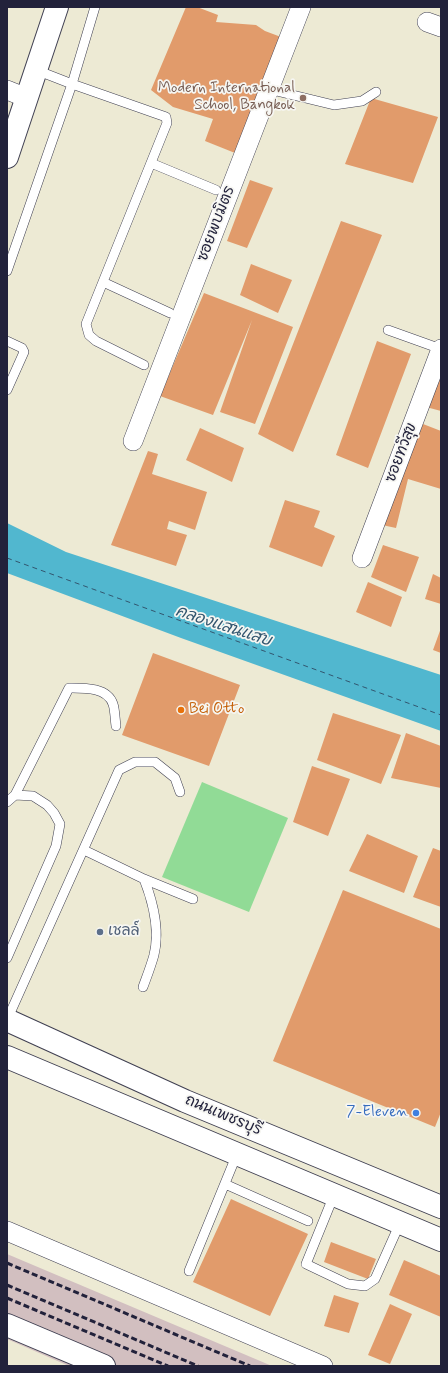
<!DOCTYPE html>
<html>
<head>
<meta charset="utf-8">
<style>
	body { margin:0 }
	#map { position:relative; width:448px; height:1373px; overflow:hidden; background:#edead4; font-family:Mynerve,sans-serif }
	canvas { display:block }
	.frame { position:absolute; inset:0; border:8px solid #22223b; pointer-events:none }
</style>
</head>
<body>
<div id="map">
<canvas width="448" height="1373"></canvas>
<div class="frame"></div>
</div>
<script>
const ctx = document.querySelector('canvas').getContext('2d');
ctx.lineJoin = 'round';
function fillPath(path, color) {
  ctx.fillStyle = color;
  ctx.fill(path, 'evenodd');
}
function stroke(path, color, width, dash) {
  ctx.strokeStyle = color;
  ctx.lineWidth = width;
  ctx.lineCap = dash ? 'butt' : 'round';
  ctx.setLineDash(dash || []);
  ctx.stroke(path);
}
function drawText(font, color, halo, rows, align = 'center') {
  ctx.font = font + ' Mynerve,"Playpen Sans Thai",sans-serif';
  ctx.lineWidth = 3.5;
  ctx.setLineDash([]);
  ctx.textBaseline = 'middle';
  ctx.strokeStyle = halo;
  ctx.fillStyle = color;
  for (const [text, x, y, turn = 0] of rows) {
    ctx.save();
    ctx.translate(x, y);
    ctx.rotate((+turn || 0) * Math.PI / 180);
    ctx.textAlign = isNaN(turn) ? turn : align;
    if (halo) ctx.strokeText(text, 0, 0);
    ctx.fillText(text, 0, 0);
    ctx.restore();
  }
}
fillPath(new Path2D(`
	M7 1254 272 1366H69L7 1339Z`), '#d2bfc0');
fillPath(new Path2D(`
	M202 782 288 818 249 912 162 877Z`), '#91db96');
fillPath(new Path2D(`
	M7 523 66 552 441 675V731L181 638 7 573Z`), '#51b7cf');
stroke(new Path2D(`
	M7 558 441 715`), '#32566f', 1, [5, 4]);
fillPath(new Path2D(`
	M186 7H197L218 15 216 22 256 25 265 31 281 37 235 153 205 141 213 119 173 107 151 90Z
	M371 98 438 117 413 183 345 164Z
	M250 180 273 188 247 248 227 241Z
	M341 221 382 235 293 452 258 434Z
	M251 264 292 280 278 313 240 295Z
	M204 293 293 327 255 424 220 412 252 320 213 415 160 396Z
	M377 341 411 354 368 468 336 455Z
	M441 369V411L426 407Z
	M423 424 441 431V489L408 479 396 528 382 525Z
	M200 428 244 448 232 482 186 460Z
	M148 451 158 454 152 474 207 492 195 530 169 521 167 529 187 535 176 566 111 545Z
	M285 500 320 511 314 527 335 536 322 567 269 547Z
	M383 545 419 557 406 592 371 577Z
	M433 574 441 578V604L425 599Z
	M368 582 402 597 391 627 356 612Z
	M441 628V653L433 650Z
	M153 653 240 685 209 766 122 735Z
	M333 713 401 735 381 784 317 760Z
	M406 733 441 746V788L391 778Z
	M312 766 350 779 328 836 293 822Z
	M367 834 418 856 404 893 349 871Z
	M433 848 441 851V907L413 897Z
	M343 890 441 929V1112L435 1127 273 1061Z
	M231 1199 308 1234 270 1316 193 1282Z
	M331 1242 376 1259 368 1279 324 1262Z
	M404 1260 441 1276V1317L389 1295Z
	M334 1295 359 1303 349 1333 324 1326Z
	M390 1304 412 1314 390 1364 368 1355Z`), '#e19b6b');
const lane = new Path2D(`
	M95 7 72 84 166 117 167 123 86 324 89 335 96 341 144 365
	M268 89 334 105 362 101 376 92
	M151 163 216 190
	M7 271 72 84 36 70
	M103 282 170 313
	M388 330 441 349
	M7 341 22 348 24 352 7 390
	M15 795 69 688C84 688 107 687 113 704 115 710 115 719 116 726
	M7 802 15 795 33 796 47 805 54 813 60 824 56 846 7 958
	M84 850 144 879C153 902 160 930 154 955 151 966 147 976 143 987
	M144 879 193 899
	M7 1020 119 770 135 762H155L175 778 180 792
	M225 1184 308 1221
	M334 1195 306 1264 348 1284 365 1286 375 1279 400 1223
	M189 1271 237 1154`);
const street = new Path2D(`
	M427 22 441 27
	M7 90 27 98
	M133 441 301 7
	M362 558 441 349
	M7 1231 323 1366`);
const secondary = new Path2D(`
	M7 157 57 7
	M7 1325 104 1366`);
const primary = new Path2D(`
	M7 1020 185 1101 441 1207
	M7 1057 441 1240`);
stroke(lane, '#404052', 10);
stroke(street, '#404052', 20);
stroke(secondary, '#404052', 24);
stroke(primary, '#404052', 24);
stroke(lane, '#fff', 9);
stroke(street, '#fff', 19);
stroke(secondary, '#fff', 22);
stroke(primary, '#fff', 22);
stroke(new Path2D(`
	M7 1263 250 1366
	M7 1285 198 1366
	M7 1298 168 1366`), '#22223b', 3, [6, 3]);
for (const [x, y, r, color] of [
	[303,98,4,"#8d6e63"],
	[181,710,4,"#e8710a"],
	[100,932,4,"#5c6f8a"],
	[416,1113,4,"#3f7fe0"]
]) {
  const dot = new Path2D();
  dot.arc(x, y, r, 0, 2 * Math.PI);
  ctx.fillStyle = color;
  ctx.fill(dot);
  stroke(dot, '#f6f6f2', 1.5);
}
drawText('15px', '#785e54', '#f6f6f2', [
	["Modern International",295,89],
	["School, Bangkok",295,106]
], 'right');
drawText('15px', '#22223b', '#f6f6f2', [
	["ซอยพบมิตร",217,224,-69],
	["ซอยทวีสุข",402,453,-69],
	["ถนนเพชรบุรี",223,1116,23]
]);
drawText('15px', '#c56008', '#f6f6f2', [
	["Bei Otto",189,710]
], 'left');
drawText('15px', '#4e5e75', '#f6f6f2', [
	["เชลล์",108,932]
], 'left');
drawText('15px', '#366cbe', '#f6f6f2', [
	["7-Eleven",408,1113]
], 'right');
drawText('italic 16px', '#32566f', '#f6f6f2', [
	["คลองแสนแสบ",223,627,18]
]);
</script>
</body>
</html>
